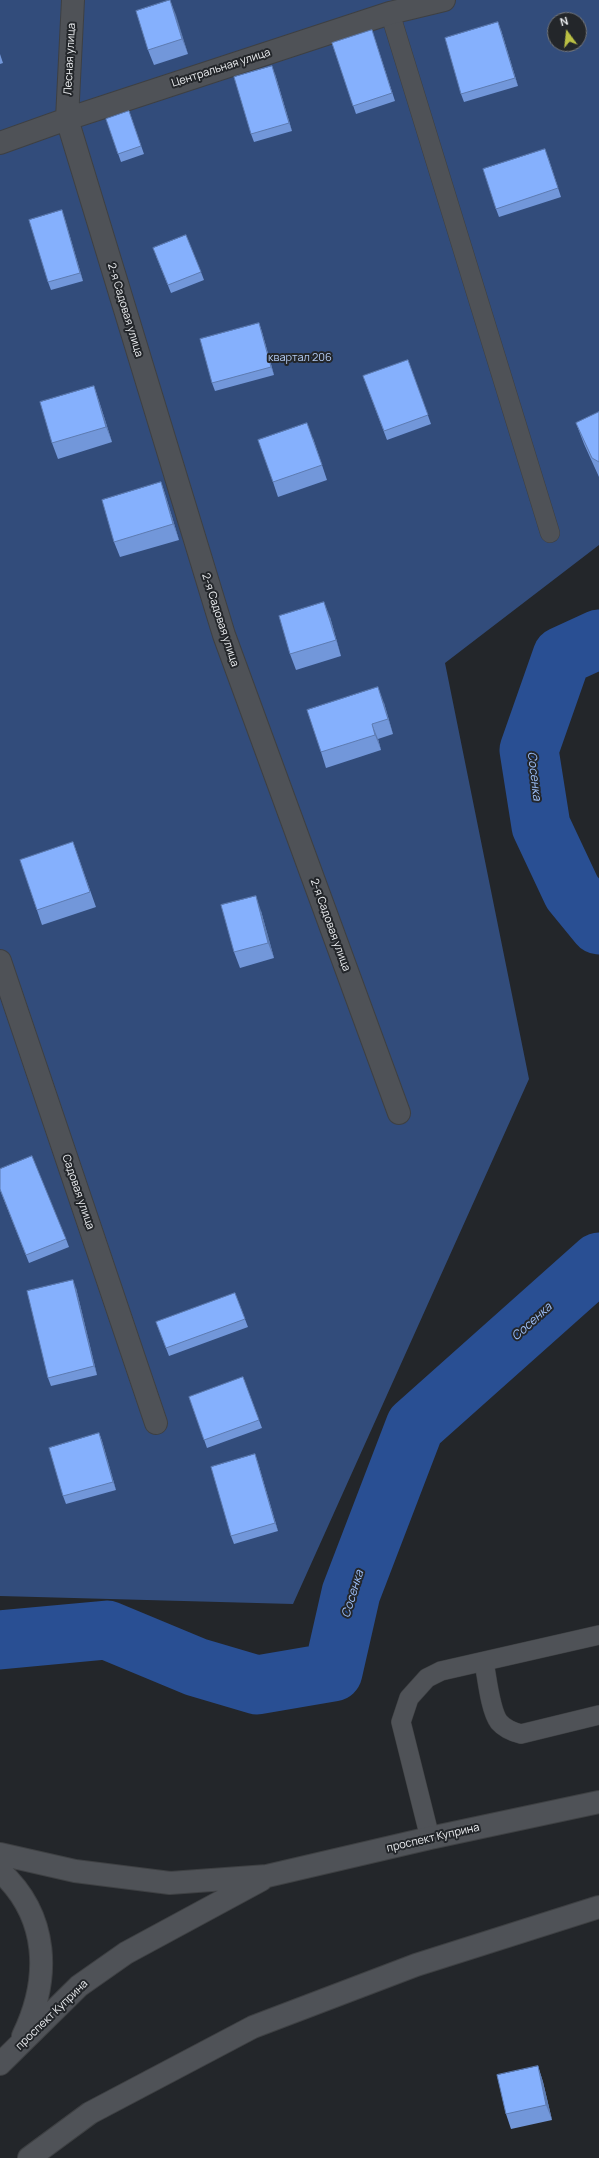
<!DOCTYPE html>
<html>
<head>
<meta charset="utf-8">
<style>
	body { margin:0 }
	#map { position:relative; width:599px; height:2158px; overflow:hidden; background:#23262a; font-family:Manrope,sans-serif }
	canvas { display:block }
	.north { position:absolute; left:547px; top:12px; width:40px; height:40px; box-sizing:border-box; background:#23262a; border:1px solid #74767a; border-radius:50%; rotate:345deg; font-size:11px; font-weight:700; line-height:16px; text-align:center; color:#edeff2 }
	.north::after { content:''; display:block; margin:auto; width:14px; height:18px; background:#bbc044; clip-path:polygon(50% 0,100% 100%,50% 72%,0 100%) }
</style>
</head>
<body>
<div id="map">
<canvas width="599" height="2158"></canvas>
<div class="north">N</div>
</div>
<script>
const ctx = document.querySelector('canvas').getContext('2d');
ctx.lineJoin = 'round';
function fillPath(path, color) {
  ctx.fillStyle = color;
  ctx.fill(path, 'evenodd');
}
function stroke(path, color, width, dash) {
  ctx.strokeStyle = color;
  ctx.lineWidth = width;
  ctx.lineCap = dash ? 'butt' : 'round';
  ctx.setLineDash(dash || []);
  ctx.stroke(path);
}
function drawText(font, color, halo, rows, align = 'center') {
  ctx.font = font + ' Manrope,sans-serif';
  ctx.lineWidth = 4;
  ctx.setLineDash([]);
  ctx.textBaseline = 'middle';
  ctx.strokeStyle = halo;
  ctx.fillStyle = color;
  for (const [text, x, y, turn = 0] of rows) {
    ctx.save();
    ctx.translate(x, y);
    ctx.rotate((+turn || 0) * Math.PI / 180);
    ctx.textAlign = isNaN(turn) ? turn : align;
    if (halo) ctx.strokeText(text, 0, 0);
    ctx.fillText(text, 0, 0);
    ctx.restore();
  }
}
fillPath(new Path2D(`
	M0 0H599V545L445 663 529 1079 293 1604 0 1596ZM555 20H579V44H555Z`), '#324c7b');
stroke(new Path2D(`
	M599 639 562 656 529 750 541 826 572 892 599 925
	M0 1640 107 1630 196 1667 257 1685 333 1672 351 1593 415 1426 599 1262`), '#294f93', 59);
const service = new Path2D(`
	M390 13 550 533
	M484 1662C487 1677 490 1710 499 1722 505 1729 513 1732 521 1734L599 1715
	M430 1838 401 1722 409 1698 427 1678 441 1671 599 1635`);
const minor = new Path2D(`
	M73 0 67 119 224 635 399 1113
	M0 143 67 119 390 13 444 0
	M0 961 156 1423
	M29 2158 90 2113 253 2027 416 1965 599 1907`);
const secondary = new Path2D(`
	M0 1854 75 1871 170 1883 267 1876 430 1838 599 1802
	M0 1871C49 1916 51 1978 23 2036
	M0 2064 79 1986 126 1953 261 1880`);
stroke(service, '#3e4043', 20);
stroke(minor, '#3e4043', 24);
stroke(secondary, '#3e4043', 24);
stroke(service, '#4f5257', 19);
stroke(minor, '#4f5257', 22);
stroke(secondary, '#4f5257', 22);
fillPath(new Path2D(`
	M170 0 188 54 154 65 148 50Z
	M372 30 395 101 356 114 332 43Z
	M501 30 518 86 464 102 461 94Z
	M0 54 3 63 0 64Z
	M275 74 292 131 254 142 251 134Z
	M129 111 144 154 121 162 106 119Z
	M548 157 561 197 499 217 496 209Z
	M62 210 83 281 51 290 48 282Z
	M156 256 201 272 204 280 171 293Z
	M259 323 262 332 274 375 215 391 212 383Z
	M408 360 431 424 387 440 363 376Z
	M94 386 99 401 112 442 58 459 52 443Z
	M599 412V477L584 444 576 423Z
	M313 438 327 480 278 497 273 482Z
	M161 482 166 497 179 540 120 557 114 542Z
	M330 617 341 656 296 670 290 654Z
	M384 703 393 734 378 739 381 750 326 768 321 752Z
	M73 842 96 907 42 925 20 860Z
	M261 911 274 958 240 968 234 952Z
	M0 1190 66 1239 69 1247 29 1263Z
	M76 1288 97 1375 51 1386 48 1378Z
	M235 1293 248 1327 169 1356 156 1322Z
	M243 1377 262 1428 207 1448 189 1397Z
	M99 1433 102 1441 116 1490 66 1504 63 1496Z
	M255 1454 258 1463 278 1531 234 1544 231 1536Z
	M538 2066 543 2082 552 2120 511 2129 506 2114Z`), '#7297da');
fillPath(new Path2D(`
	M170 0 176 15 188 54 182 39Z
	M498 22 501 30 518 86 515 78Z
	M272 66 275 74 292 131 289 123Z
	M62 210 65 219 83 281 80 273Z
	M259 323 262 332 274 375 271 367Z
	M94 386 99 401 112 442 106 427Z
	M161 482 166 497 179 540 173 524Z
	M324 602 330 617 341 656 336 640Z
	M378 687 384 703 393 734 388 719Z
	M372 724 378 739 381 750 375 735Z
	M256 896 261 911 274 958 268 943Z
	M73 1280 76 1288 97 1375 94 1366Z
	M99 1433 102 1441 116 1490 113 1482Z
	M255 1454 258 1463 278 1531 275 1523Z
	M538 2066 543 2082 552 2120 546 2105Z`), '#5d7bb1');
const building = new Path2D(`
	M170 0 182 39 148 50 136 11Z
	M498 22 515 78 461 94 445 38Z
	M372 30 392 93 353 106 332 43Z
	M272 66 289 123 251 134 234 77Z
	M129 111 141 146 118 154 106 119Z
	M545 149 558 188 496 209 483 169Z
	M62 210 80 273 48 282 29 220Z
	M186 235 201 272 168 285 153 248Z
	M259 323 271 367 212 383 200 339Z
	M408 360 428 415 384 431 363 376Z
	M94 386 106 427 52 443 40 402Z
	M599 412V462L592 458 576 423Z
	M307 423 322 465 273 482 258 440Z
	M161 482 173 524 114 542 102 500Z
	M324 602 336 640 290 654 279 616Z
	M378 687 388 719 372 724 375 735 321 752 307 710Z
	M73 842 90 892 37 910 20 860Z
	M256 896 268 943 234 952 221 905Z
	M32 1156 66 1239 26 1255 0 1189V1169Z
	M73 1280 94 1366 48 1378 27 1291Z
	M235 1293 245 1319 166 1348 156 1322Z
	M243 1377 259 1420 204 1440 189 1397Z
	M99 1433 113 1482 63 1496 49 1448Z
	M255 1454 275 1523 231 1536 211 1467Z
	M538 2066 546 2105 506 2114 497 2075Z`);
fillPath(building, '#85b0fd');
stroke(building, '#5d7bb1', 1);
drawText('11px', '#edeff2', '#23262a', [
	["Лесная улица",70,59,-87],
	["Центральная улица",221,68,-18],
	["2-я Садовая улица",125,310,73],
	["2-я Садовая улица",220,620,72],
	["2-я Садовая улица",330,925,70],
	["Садовая улица",78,1192,71],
	["проспект Куприна",433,1838,-13],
	["проспект Куприна",52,2015,-44]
]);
drawText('11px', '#b4cbf2', '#23262a', [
	["квартал 206",300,358]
]);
drawText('italic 12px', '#9fc1fb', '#23262a', [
	["Сосенка",534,776,83],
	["Сосенка",532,1322,-42],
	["Сосенка",353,1594,-73]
]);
</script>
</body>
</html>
